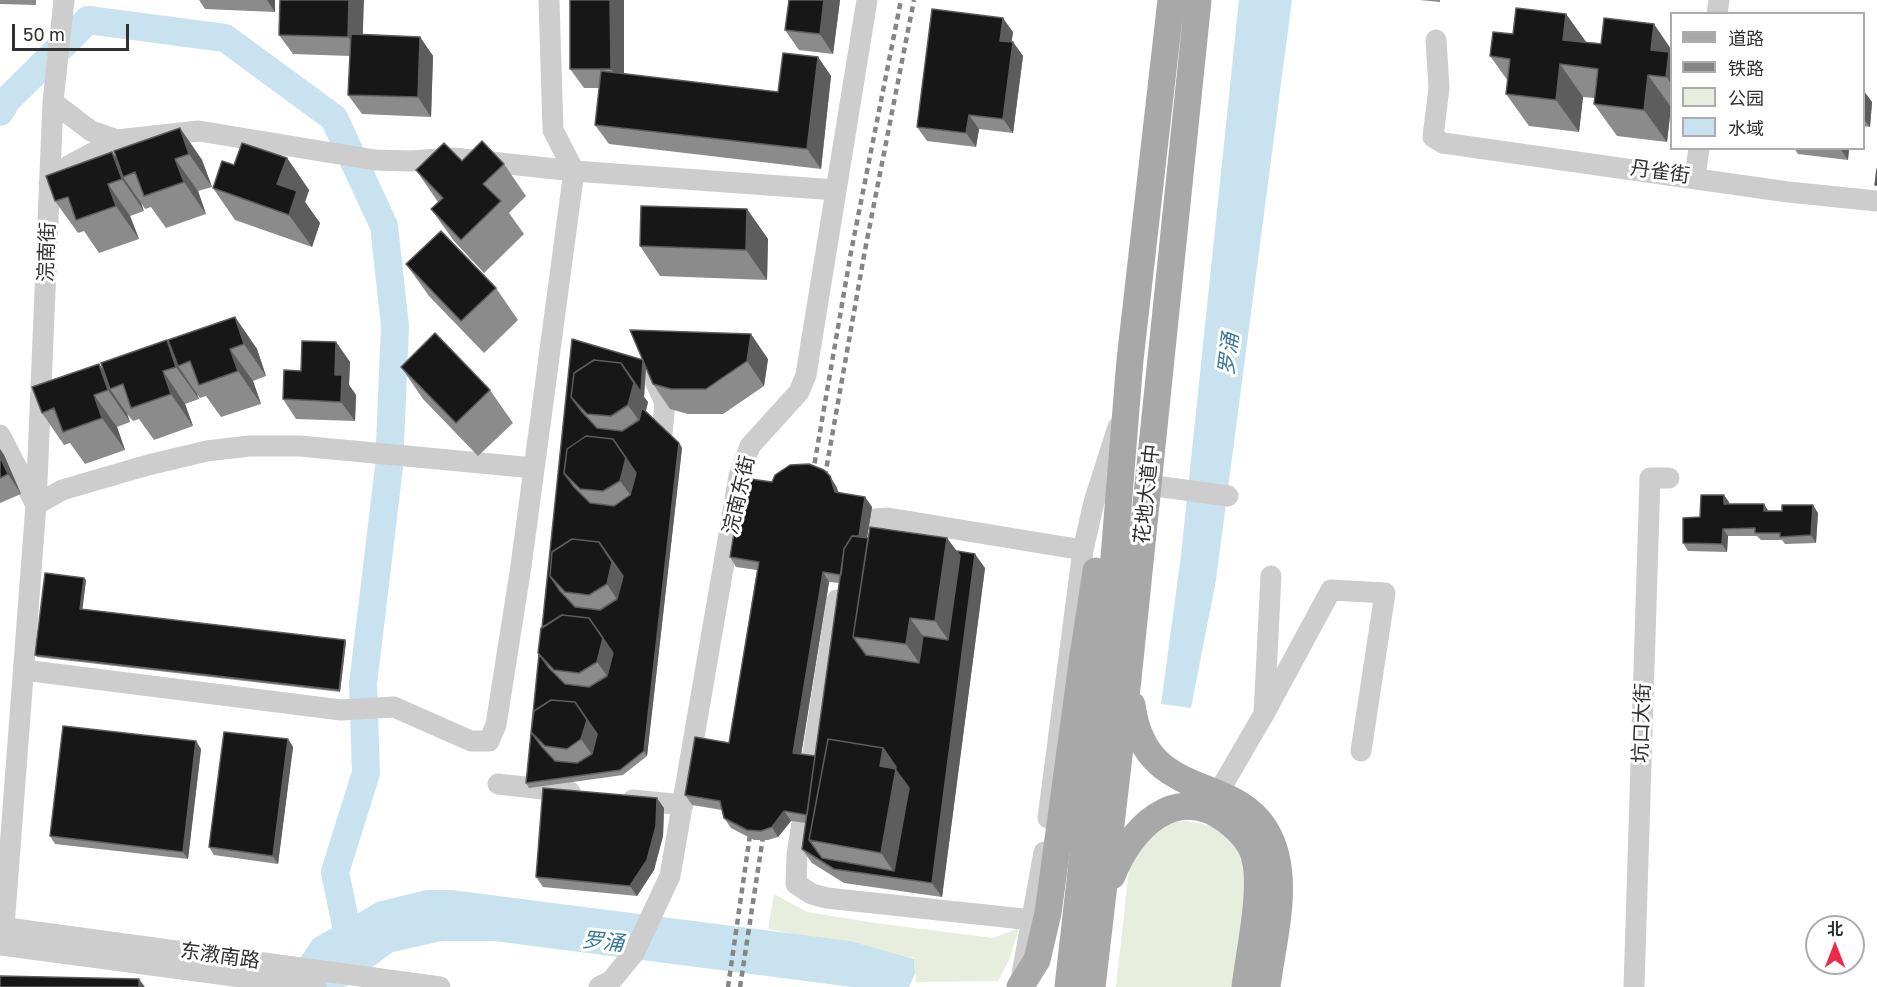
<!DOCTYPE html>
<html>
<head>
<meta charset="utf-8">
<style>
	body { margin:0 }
	#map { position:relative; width:1877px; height:987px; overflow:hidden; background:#fff; font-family:"Golos Text","Noto Sans SC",sans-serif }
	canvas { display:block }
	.legend { position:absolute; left:1670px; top:12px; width:195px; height:138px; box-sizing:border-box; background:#fff; border:2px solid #acacac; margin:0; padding:8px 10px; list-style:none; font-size:18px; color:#303030 }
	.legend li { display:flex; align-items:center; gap:12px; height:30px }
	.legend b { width:30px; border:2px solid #acacac }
	.north { position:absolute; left:1805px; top:915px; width:60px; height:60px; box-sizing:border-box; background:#fff; border:2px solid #acacac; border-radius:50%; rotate:0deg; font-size:16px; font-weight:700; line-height:24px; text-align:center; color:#303030 }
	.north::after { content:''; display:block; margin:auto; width:21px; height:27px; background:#f02849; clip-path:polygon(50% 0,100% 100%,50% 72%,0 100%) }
	.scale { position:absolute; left:12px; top:24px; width:117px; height:27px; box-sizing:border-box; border:3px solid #303030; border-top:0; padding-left:8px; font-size:18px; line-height:21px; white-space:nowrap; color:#303030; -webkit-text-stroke:4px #fff; paint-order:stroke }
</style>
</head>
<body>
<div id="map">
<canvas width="1877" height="987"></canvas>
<ul class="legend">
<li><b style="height:8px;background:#a8a8a8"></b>道路</li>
<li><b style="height:8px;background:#858585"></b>铁路</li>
<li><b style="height:16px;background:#e8eedd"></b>公园</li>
<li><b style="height:16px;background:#c8e3ef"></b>水域</li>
</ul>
<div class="north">北</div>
<div class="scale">50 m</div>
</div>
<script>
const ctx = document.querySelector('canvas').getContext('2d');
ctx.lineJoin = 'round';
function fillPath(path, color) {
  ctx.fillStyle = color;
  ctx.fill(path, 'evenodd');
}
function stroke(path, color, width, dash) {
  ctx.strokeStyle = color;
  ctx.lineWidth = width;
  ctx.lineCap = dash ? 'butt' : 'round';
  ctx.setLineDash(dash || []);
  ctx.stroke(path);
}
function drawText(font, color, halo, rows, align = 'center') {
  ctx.font = font + ' "Golos Text","Noto Sans SC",sans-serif';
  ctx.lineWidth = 6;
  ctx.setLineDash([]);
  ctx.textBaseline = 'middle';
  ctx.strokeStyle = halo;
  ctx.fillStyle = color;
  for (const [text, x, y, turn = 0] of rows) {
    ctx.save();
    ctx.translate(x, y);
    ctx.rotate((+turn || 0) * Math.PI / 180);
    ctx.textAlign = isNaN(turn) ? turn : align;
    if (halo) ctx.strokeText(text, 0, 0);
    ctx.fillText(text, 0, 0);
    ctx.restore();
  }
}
fillPath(new Path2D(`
	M1185 821C1207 823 1234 831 1244 853 1255 879 1237 957 1233 987H1116L1130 859 1160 824Z
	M774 894 807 912 875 923 993 938 1019 928 1009 960 998 981 916 982 914 958 768 929Z`), '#e8eedd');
fillPath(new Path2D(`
	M1239 0H1292L1216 580 1191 708 1161 704 1181 555Z
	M426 890H452L850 941 914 959 915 974 909 987H852L494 941H442L393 952 345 987H281L313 939 377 902Z`), '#c8e3ef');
stroke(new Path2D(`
	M0 112 7 100 88 20 225 38 334 118 384 226 395 326 389 467 363 684 366 773 335 872 350 945`), '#c8e3ef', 28);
stroke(new Path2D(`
	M1717 14 1719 0
	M1436 40 1439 88 1433 137 1443 143 1788 192 1877 201
	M53 102 91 131 117 140
	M1695 177 1699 148
	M49 183 70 165 117 140 199 131 375 160 410 161 454 158 574 171 836 190
	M651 372 665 403 660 455
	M0 435 36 505 4 927
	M1148 485 1228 496
	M36 505 62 490 148 465 207 451 249 446H300L534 468
	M36 505 53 102 64 0
	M851 538 862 520 888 518 1083 550
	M837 600 797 855 796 884 812 894 827 898 1032 920
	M24 670 341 710 394 707 471 741H489L496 725 521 566 574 171 553 130 549 0
	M1264 714 1331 590 1385 593 1361 751
	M498 784 570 792
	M633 800 683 805
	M1219 810 1218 793 1264 714 1271 576
	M1048 818 1083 550 1094 502 1118 427
	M0 927 440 987
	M0 945 316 987
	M1022 974 1044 852
	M599 987 611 981 634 953 670 876 739 476 750 446 799 392 806 375 867 0
	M1634 987 1650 478H1669`), '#cdcdcd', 21);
stroke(new Path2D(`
	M1083 656 1096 571
	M1132 705C1146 814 1254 764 1276 856 1286 897 1272 946 1267 987
	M1112 876C1130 829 1175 782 1226 820 1239 830 1252 843 1255 859 1263 891 1249 953 1245 987
	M1068 987 1108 631 1130 360 1171 0
	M1092 987 1128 679 1198 0`), '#a8a8a8', 27);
stroke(new Path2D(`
	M811 484 851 252 901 0
	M823 487 865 250 914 0
	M728 987 752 821
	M740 987 765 824`), '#858585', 4.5, [6, 4.5]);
stroke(new Path2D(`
	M1020 987 1037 960 1048 913 1083 656`), '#a8a8a8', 27);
fillPath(new Path2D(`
	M0 0H36V5L0 4Z
	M199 0H275V12L205 9Z
	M570 0 624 74 778 92 818 57 831 76 821 169 609 144 595 125 599 88H584L570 69Z
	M789 0H840L833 54 799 50 785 30Z
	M1420 0H1440V2Z
	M1566 14 1586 42 1671 49V107L1667 142 1617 136 1594 104 1595 98 1583 97 1579 132 1529 126 1506 94 1508 81 1490 56 1513 34Z
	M1013 32 1011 42H1013L1023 56 1013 133 979 129 976 147 927 141 917 127Z
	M363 34 420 37 433 56 431 117 362 114 348 95 350 56 293 54 279 35Z
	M1863 90 1872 102 1870 127 1863 126Z
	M180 128 202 160 212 187 198 191 206 214 166 228 151 207 145 209 141 203 144 211 130 216 139 239 99 253 84 231 78 233 55 201 112 152 116 158Z
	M1794 148H1849L1848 160 1798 154Z
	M287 158 309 190 305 202 320 223 312 247 235 220 213 188 234 165Z
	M462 161 504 164 526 196 509 213 524 234 484 273 454 241 431 209 438 202 416 170Z
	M747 209 768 239 767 280 660 276 640 246Z
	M406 264 496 288 518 320 484 353 429 296Z
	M235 317 257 349 266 376 253 381 261 404 221 417 206 396 200 398 197 394 199 399 185 404 193 426 154 440 139 419 133 421 127 414 130 422 117 427 125 450 85 464 70 443 64 445 42 413 99 364 104 371 167 340 170 344Z
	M572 339 643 360 768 359 764 386 723 414H688L670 409 653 384 646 368 644 397 648 402 646 411 679 443 682 448 647 756 623 775 529 788 526 783Z
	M336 342 350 362 349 385 356 395 355 421 296 419 283 399 301 371Z
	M401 367 490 390 513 423 478 456 423 399Z
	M0 449 4 455 21 494 0 503Z
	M772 482 836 486 839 493 865 497 872 507 867 538H947L957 551 985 568 942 897 844 883 812 863 802 849 806 823 791 821 778 837 768 840H754L731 828 724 818 722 810 692 805 685 795 729 743 757 570 736 567 730 557ZM829 582 840 583 815 756 801 754Z
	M1729 502V504H1764L1768 511 1818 513 1816 543 1785 544 1782 540H1761L1757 536H1728L1727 552 1688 551 1683 543 1700 517Z
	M86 580 82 609 345 640 346 642 340 692 37 657 35 655Z
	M288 739 293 747 278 864 214 855 209 847Z
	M201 749 188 859 55 844 50 836Z
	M664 808 663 836 654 870 637 896 543 887 536 877Z`), '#8b8b8b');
fillPath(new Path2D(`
	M267 0H275V12Z
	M349 0H364L362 56 348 37Z
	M610 0H624V88L611 69Z
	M824 0H840L833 54 820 34Z
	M1566 14 1589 46 1563 40Z
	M1003 18 1013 32 1010 55 1000 41Z
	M1654 24 1671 49V84L1651 50Z
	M420 37 433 56 431 117 418 97Z
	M1013 42 1023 56 1013 133 1003 119Z
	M818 57 831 76 821 169 807 149Z
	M1560 64 1583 97 1579 132 1556 100Z
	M1648 75 1671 107 1667 142 1644 110Z
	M1863 90 1872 102 1870 127 1863 118Z
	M969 115 979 129 976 147 966 133Z
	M180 128 202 160 212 187 189 154Z
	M1840 148H1849L1848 160Z
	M112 152 128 175 123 177 141 203 144 211 122 179Z
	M287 158 309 190 305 202 320 223 312 247 289 215 277 184Z
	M175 159 198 191 206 214 184 182Z
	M108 184 130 216 139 239 116 206Z
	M747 209 768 239 767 280 746 250Z
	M235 317 257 349 266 376 244 344Z
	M751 334 768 359 764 386 747 361Z
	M167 340 184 364 178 366 197 394 199 399 176 367Z
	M336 342 350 362 349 385 356 395 355 421 341 402 335 375Z
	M230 349 253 381 261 404 238 371Z
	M643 360 646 365 644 397 648 402 642 425 628 405 634 383Z
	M99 364 115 387 110 389 127 414 130 422 108 390Z
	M163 371 185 404 193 426 171 394Z
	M94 395 117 427 125 450 102 418Z
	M679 443 682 448 647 756 644 751Z
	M0 449 4 455 21 494 8 474 0 457Z
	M626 458 640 478 634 500 620 481Z
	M830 476 836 486 842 502 835 492Z
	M1724 495 1729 502V511L1724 504Z
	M865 497 872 507 865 550 858 540Z
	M1764 504 1769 512 1764 511Z
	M1813 505 1818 513 1816 543 1811 535Z
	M1723 529 1728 536 1727 552 1722 544Z
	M947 538 970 570 958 654 935 621Z
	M975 554 985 568 942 897 932 883Z
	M612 562 626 581 620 604 607 584Z
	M823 572 829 582 800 762 793 753Z
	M84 578 86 580 82 612 80 609Z
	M910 618 933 650 929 677 906 644Z
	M603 638 617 658 611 681 597 662Z
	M345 640 346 642 340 692 339 690Z
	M587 720 600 739 595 759 581 739Z
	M288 739 293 747 278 864 273 856Z
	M196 741 201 749 188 859 183 852Z
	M883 748 919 802 898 878 881 853 880 766Z
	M657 798 664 808 663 836 654 870 637 896 630 886Z
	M784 811 791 821 778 837 772 827Z
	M139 979 145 987H139Z`), '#5d5d5d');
const building = new Path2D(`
	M280 0H349L348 37 279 35Z
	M570 0H610L611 69H570Z
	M789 0H824L820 34 785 30Z
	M1516 8 1566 14 1563 40 1601 44 1604 18 1654 24 1651 50 1669 52 1666 77 1648 75 1644 110 1594 104 1598 69 1560 64 1556 100 1506 94 1510 59 1490 56 1493 32 1513 34Z
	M932 9 1003 18 1000 41 1013 42 1003 119 969 115 966 133 917 127Z
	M351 34 420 37 418 97 348 95Z
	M783 53 818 57 807 149 595 125 601 71 778 92Z
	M180 128 189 154 175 159 184 182 144 196 135 172 123 177 114 151Z
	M482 141 504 164 483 184 501 201 461 240 431 209 443 198 416 170 444 143 462 161Z
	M242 143 287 158 277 184 297 191 289 215 213 188 222 161 234 165Z
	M112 152 122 179 108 184 116 206 76 220 68 197 55 201 46 176Z
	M1877 169V185H1875Z
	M641 206 747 209 746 250 640 246Z
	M441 231 496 288 461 321 406 264Z
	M235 317 244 344 230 349 238 371 199 385 190 361 178 366 168 340Z
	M630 330 751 334 747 361 706 389H671L653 384Z
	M435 333 490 390 456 423 401 367Z
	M572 339 643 360 641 392 621 363 594 360 574 373 571 397 582 412 597 428 622 431 639 420 642 408 679 443 644 751 620 770 526 783 539 654 549 668 565 684 589 687 607 676 613 653 589 618 562 615 542 628ZM586 436 613 439 636 473 630 495 614 506 590 503 574 487 564 473 567 449ZM572 539 599 542 623 576 617 599 600 610 575 607 560 591 550 576 552 552ZM551 700 575 702 597 734 592 754 577 763 555 761 542 747 531 732 534 711Z
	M167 340 176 367 163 371 171 394 131 408 123 384 110 389 101 363Z
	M302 341 336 342 335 375H342L341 402 283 399 284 370 301 371Z
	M594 360 621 363 634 383 628 405 611 416 587 414 571 397 574 373Z
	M99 364 108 390 94 395 102 418 63 432 54 408 42 413 32 387Z
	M586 436 613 439 626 458 620 481 603 491 580 489 564 473 567 449Z
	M0 457 8 474 0 478Z
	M809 464 824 470 830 476 835 492 865 497 859 536H852L844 549 841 575 823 572 793 753 815 756 807 815 784 811 772 827 761 831 747 830 724 818 720 801 685 795 695 737 729 743 759 562 730 557 743 478 772 482 775 475 790 465Z
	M1701 495H1724V504H1764V511H1782V505H1813L1811 535 1780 537V533H1755V528L1723 529 1722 544 1683 543V518L1700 517Z
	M870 527 947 538 935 621 910 618 906 644 853 637Z
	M852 536 868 538 853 637 866 655 919 663 923 636 948 640 960 556 957 551 975 554 932 883 834 869 802 849 844 549ZM828 739 883 748 896 767 895 769 909 788 894 871 822 858 809 840Z
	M572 539 599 542 612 562 607 584 589 595 565 592 550 576 552 552Z
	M45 573 84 578 80 609 345 640 339 690 35 655Z
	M562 615 589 618 603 638 597 662 579 673 554 670 538 653 541 628Z
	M551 700 575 702 587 720 581 739 567 749 545 746 531 732 534 711Z
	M63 726 196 741 183 852 50 836Z
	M224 732 288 739 273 856 209 847Z
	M828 739 883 748 880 766 896 769 881 853 809 840Z
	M543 788 657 798 656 826 647 860 630 886 536 877Z
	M0 976 139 979V987H0Z`);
fillPath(building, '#171717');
stroke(building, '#5d5d5d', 1.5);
drawText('20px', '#303030', '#fff', [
	["丹雀街",1660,172,8],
	["浣南街",47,252,-88],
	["花地大道中",1147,494,-84],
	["浣南东街",739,495,-77],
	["坑口大街",1642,723,-88],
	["东漖南路",220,956,8]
]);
drawText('italic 21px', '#387b98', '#fff', [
	["罗涌",1229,354,-83],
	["罗涌",603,942,6]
]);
</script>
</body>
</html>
